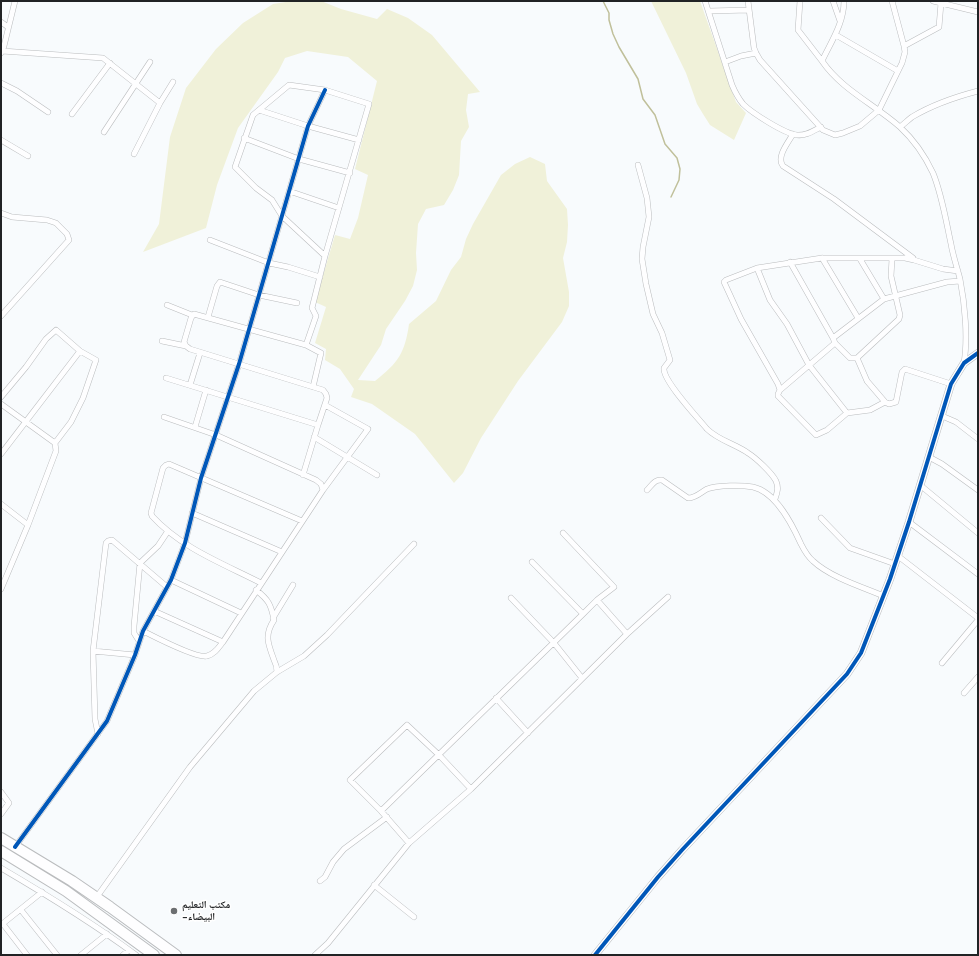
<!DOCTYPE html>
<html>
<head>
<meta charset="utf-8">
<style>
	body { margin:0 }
	#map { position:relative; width:979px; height:956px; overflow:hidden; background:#f8fbfd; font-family:"DM Sans",sans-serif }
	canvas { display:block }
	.frame { position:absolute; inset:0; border:2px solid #212325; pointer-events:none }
</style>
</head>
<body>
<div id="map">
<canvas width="979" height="956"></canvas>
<div class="frame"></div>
</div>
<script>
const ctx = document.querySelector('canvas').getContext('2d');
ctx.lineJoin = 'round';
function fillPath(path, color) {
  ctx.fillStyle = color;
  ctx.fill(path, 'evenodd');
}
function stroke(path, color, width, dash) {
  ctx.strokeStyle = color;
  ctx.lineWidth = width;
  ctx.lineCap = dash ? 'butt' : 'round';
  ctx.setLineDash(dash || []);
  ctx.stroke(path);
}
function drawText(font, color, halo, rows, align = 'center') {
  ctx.font = font + ' "DM Sans","Noto Naskh Arabic",sans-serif';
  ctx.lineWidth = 3;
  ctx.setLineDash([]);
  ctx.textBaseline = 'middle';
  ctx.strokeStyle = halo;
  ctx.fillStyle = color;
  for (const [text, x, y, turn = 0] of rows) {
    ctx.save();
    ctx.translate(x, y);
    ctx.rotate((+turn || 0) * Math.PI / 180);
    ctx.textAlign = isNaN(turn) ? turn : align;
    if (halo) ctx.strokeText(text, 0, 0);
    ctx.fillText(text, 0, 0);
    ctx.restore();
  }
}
fillPath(new Path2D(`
	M292 1H321L341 9 377 19 387 9 408 18 432 35 480 92 468 94 466 110 469 127 461 141 459 175 453 190 444 205 426 209 418 224 416 253 417 270 413 286 405 301 386 329 381 345 358 380 375 381C398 363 405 353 409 324L436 301 451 270 461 257 466 239 473 224 501 175 515 164 530 157 545 164 547 181 567 209 568 225 567 242 563 258 569 292V306L562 322 518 381 481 438 463 473 454 483 415 434 372 404 351 397 354 389 340 369 325 360 326 349 315 343 326 307 315 302 335 235 350 239 358 218 368 175 355 169 377 81 348 57 307 51 285 58 278 72 238 128 217 185 206 228 143 252 159 224 170 137 186 88 216 49 243 23 273 4Z
	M651 1H700L736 102 746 113 734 140 710 125 703 114 697 104 686 73Z`), '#f0f1d9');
stroke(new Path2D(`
	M603 1 609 13V20L613 34 619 47 638 79 643 99 655 115 665 144 677 158 680 169 679 180 671 197`), '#c0c09b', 1.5);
const street = new Path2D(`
	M705 1 732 85C735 92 738 98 743 104 752 113 785 134 797 135 806 136 813 131 821 127
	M748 1 754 48 756 53 760 60 823 130 835 135 843 133 860 126 879 110 902 63 905 52 904 46 892 1
	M800 1 798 30 822 61
	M833 1 840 21
	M844 1C844 23 831 42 822 61 842 90 874 104 900 127 914 140 925 156 933 173 942 195 946 221 951 244 953 256 957 267 960 279 965 304 968 338 964 363
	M933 1 978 12
	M709 11 749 10
	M1 22 8 27
	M836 35 898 71
	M904 46 939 27 941 3
	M2 51 103 58 160 103
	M1 53 4 46 15 1
	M725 62 741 56 756 53
	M1 83 17 91 48 112
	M259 110 308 126 359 140
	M72 114 110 63
	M900 127C904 124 908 120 912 117 932 105 955 97 978 91
	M104 132 150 62
	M793 134C788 143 776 157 783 166L834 199 913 258
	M244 138 299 159 350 173
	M1 140 28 156
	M134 154 160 103 173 82
	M638 165 647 198 649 217 643 247 642 259 646 284 653 314 662 333 670 360 664 368C662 380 698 418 707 429 718 440 735 444 748 453 756 458 772 473 776 481 779 488 777 493 775 499
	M289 191 339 208
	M1 213 12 217 47 220 56 223 67 234 69 240 1 316
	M210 240 269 263 288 267 320 277
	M822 258 858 318
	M860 259 884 299
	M790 262 833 338 835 343 850 358H857L867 381 885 402
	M757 268 770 300 787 324 809 365 847 413
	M167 305 192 315
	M208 317 217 286 220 282 259 295 297 303
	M833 338 884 299 947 282 960 281
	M162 341 186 346
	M857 358 899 319 900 315 891 276 892 259
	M166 378 318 425
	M951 384 905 369 902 372 896 402 889 404 885 402 870 410 847 413 827 430 816 435 778 396V394L780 390 778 384 741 319 724 282 726 280 757 268 822 258H905L914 260 943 269 958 271
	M190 385 200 353
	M313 387 321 353 306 345 316 316 312 308 325 256 369 104 325 90 289 85 253 115 235 167 256 188 272 200 282 216 325 256
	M780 390 835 343
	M1 397 26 367 46 339 56 330 80 351 1 454
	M1 404 55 443 71 422 83 398 96 360 80 351
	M942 416 956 422 978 439
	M195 427 206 390
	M314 437 377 475
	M929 457 942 464 978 490
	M303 475 318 425 327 398 326 394 323 390 190 349 186 346 184 342 191 318 194 314 306 345
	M920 485 978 533
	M323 490 368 429 325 405
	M647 490C652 485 655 479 662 480L688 498C696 498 701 492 707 489 718 485 742 485 753 487 776 492 792 524 801 544 804 550 807 556 813 561 830 577 862 587 884 596
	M1 504 28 525 1 589
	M192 513 282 552
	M821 518 850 548 895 564
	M909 522 978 574
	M28 525 56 451 55 443
	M898 556 978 618
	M532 562 583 614
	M171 580 241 613
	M261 583C224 564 181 548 152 516L151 513 163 468 166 465 169 464 302 521
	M256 590C269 600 271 605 274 620 264 635 268 644 274 660 276 664 277 668 277 672
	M511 598 554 643 582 678
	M597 600 627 634
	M154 611 223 642
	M273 618 293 585
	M143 631C155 637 197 659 207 656 215 654 219 647 223 642L323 490 321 484 316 480 216 435 164 417
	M139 641 134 633V626L140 563 158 546 168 531
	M93 651 135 655
	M942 663 978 620
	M964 693 978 677
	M496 698 528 733
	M98 734 95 719 93 651 106 543 108 541 112 540 167 587
	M1 792 9 803 1 814
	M381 811 583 614 597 600 614 587 563 533
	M409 843 381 811 350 780 407 725 439 755 471 789
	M15 847 107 721 135 655 143 631 171 580 185 543 201 478 239 364 259 295 308 126 325 90
	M1 868C47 895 93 923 136 955
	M320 881 325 877 333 862 344 849 387 817
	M374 885 414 917
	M96 898 190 767 254 691 277 672 304 656 327 635 414 544
	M21 910 57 955
	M3 924 27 955
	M1 925 42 892
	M81 955 107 934
	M123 955 129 950
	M315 955 328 943 409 843 471 789 627 634 668 597`);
const secondary = new Path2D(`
	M595 955 658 877 682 850 847 674 861 653 890 579 909 522 951 384 964 363 978 353`);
const highway = new Path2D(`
	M1 838 72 881 110 907 176 955
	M1 851 66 891 154 955`);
stroke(street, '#babcbe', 6);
stroke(secondary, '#babcbe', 8);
stroke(highway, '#babcbe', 12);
stroke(street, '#fefeff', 5);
stroke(secondary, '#fefeff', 7);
stroke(highway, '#fefeff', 10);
stroke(new Path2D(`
	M15 847 107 721 135 655 143 631 171 580 185 543 201 478 239 364 259 295 308 126 325 90
	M595 955 658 877 682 850 847 674 861 653 890 579 909 522 951 384 964 363 978 353`), '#0057b8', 4);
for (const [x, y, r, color] of [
	[174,911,4,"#6c6f71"]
]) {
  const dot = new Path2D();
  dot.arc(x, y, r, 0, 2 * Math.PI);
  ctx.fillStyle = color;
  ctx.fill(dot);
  stroke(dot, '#fff', 1.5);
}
drawText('bold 10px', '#212325', '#fff', [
	["مكتب التعليم",182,905],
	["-البيضاء",182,917]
], 'left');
</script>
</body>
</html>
